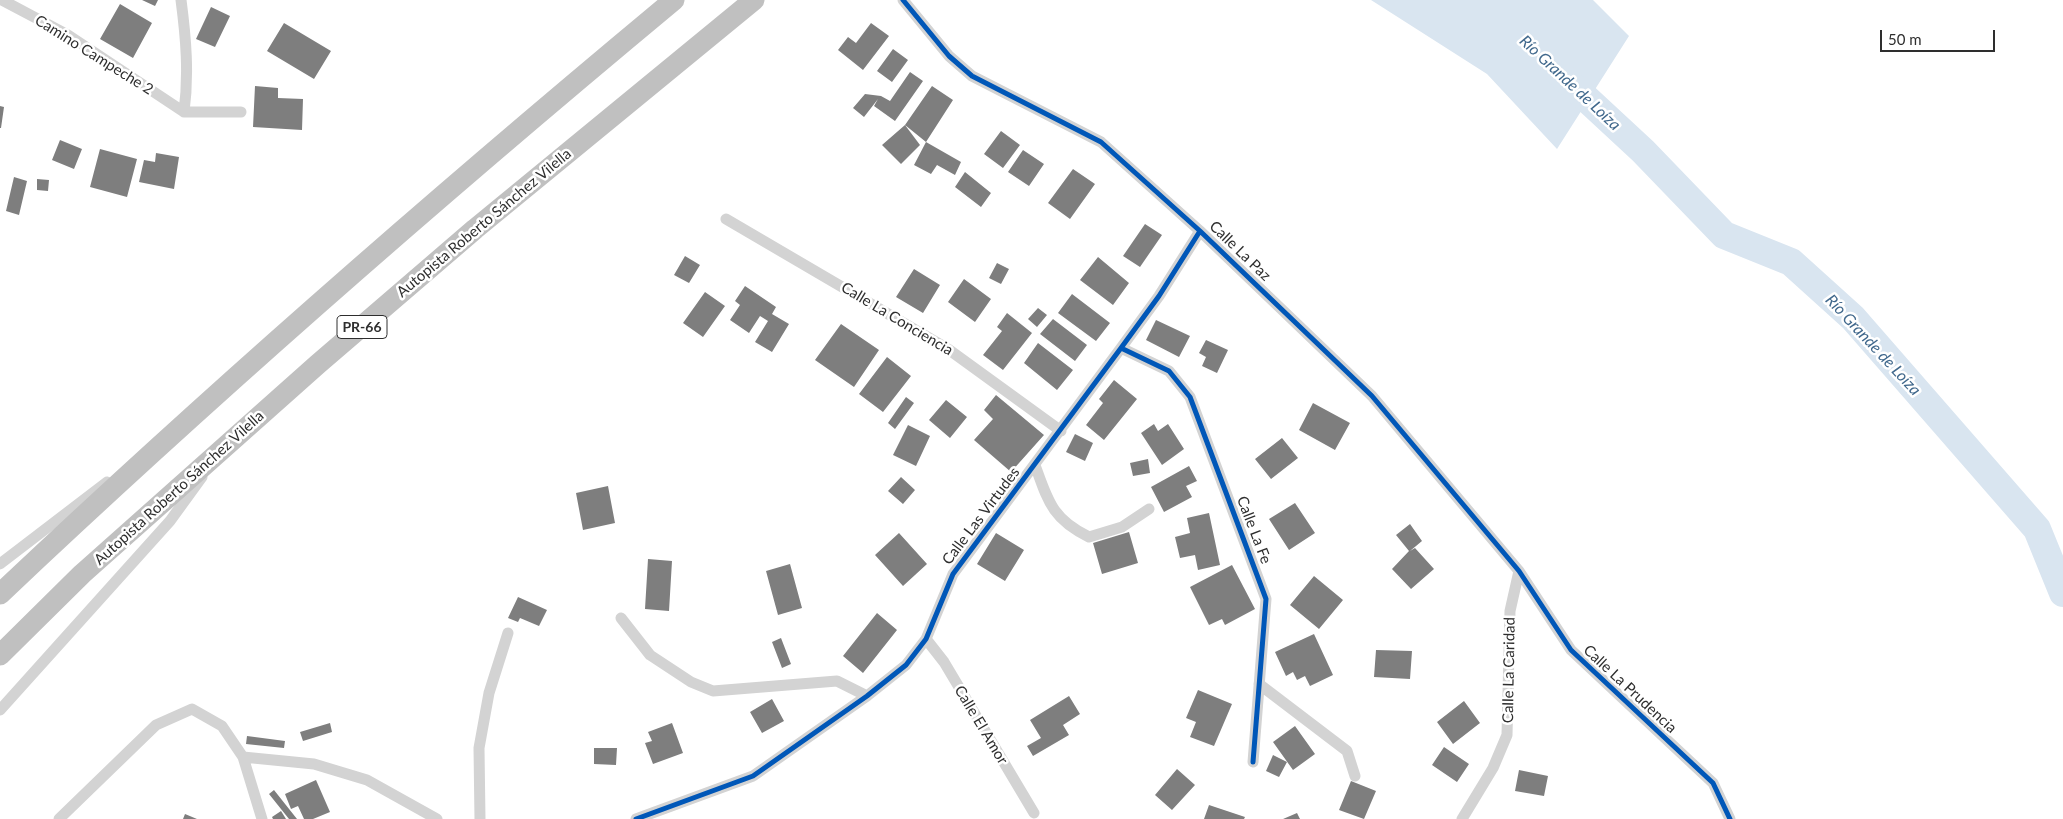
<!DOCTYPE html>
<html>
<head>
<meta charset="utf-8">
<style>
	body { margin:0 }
	#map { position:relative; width:2063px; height:819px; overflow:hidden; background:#fff; font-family:Lato,sans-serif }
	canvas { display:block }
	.scale { position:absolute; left:1880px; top:30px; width:115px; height:22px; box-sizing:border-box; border:2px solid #2e2e2e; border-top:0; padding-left:6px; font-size:15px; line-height:18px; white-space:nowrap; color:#2e2e2e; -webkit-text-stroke:4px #fff; paint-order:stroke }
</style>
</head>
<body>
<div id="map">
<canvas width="2063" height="819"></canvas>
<div class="scale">50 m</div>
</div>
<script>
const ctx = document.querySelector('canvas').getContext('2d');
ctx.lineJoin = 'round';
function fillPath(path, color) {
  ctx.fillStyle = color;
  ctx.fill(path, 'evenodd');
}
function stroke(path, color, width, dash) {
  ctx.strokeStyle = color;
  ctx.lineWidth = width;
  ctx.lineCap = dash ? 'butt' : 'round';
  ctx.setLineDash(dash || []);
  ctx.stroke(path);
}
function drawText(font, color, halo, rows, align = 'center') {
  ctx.font = font + ' Lato,sans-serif';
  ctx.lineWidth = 5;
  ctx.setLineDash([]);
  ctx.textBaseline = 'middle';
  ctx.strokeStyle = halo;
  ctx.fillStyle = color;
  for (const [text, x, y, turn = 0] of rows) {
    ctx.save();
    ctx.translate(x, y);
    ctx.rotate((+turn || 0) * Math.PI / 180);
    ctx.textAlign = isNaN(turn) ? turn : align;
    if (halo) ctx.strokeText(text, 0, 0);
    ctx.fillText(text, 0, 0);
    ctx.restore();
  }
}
fillPath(new Path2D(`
	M1371 0H1593L1629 36 1557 149 1487 74Z`), '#d9e5f0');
stroke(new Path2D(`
	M1561 75 1643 151 1724 235 1791 262 1853 318 2037 529 2063 593`), '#d9e5f0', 28);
fillPath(new Path2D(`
	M142 0H158L155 6Z
	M120 4 152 23 133 58 100 39Z
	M211 7 230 16 215 47 196 39Z
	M284 23 331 51 314 79 267 51Z
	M871 23 889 36 863 70 838 50 848 37 856 43Z
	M893 49 908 60 892 82 877 71Z
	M910 72 923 81 895 121 874 106 878 99 864 117 853 108 865 94 881 96 890 101Z
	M255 86 278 88V98L303 99 302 130 253 127Z
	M932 86 953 100 926 142 905 125Z
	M0 106 4 107 1 128H0Z
	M905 125 920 145 901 164 882 145Z
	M1001 131 1020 145 1003 168 984 154Z
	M60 140 82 149 74 169 52 160Z
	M926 142 961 162 955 175 937 165 931 174 914 165Z
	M100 149 137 159 127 197 90 187Z
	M1023 150 1044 164 1029 186 1008 172Z
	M156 153 179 157 174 189 139 182 144 160 155 162Z
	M1073 169 1095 184 1070 219 1048 203Z
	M965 172 991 193 981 207 955 187Z
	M14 177 27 181 19 215 6 211Z
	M37 179 49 180 48 191 37 190Z
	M1145 224 1162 235 1140 267 1123 256Z
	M685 256 700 265 689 283 674 275Z
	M1098 257 1129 283 1113 305 1080 280Z
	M997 263 1009 269 1001 284 989 278Z
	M914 269 940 285 923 313 896 297Z
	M964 279 991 299 975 322 948 302Z
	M745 286 776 307 772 314 789 324 772 352 755 342 768 321 760 316 749 333 730 320 740 305 735 301Z
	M705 292 725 306 703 337 683 323Z
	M1072 294 1110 323 1096 341 1058 313Z
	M1038 308 1047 315 1037 327 1028 319Z
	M1007 313 1032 333 1003 370 983 355 1002 331 997 327Z
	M1053 319 1087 345 1075 361 1040 334Z
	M1156 320 1190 336 1179 357 1146 340Z
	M841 324 879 350 854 387 815 360Z
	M1206 340 1228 350 1217 373 1202 366 1206 357 1199 353Z
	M1038 343 1073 370 1057 390 1024 363Z
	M887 357 911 376 883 412 859 394Z
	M1114 380 1137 399 1104 440 1086 425 1103 403 1099 399Z
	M996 395 1044 435 1011 472 974 440 993 419 984 410Z
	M906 397 914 403 895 429 888 423Z
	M946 400 967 417 950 438 929 420Z
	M1313 403 1350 423 1335 450 1299 430Z
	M1154 424 1158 431 1168 424 1184 449 1162 465 1141 433Z
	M908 425 930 436 916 466 893 455Z
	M1075 434 1093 443 1085 461 1066 452Z
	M1282 438 1298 458 1271 479 1255 459Z
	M1148 459 1150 473 1133 476 1130 463Z
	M1189 466 1197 481 1186 486 1192 497 1164 512 1151 487Z
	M901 477 915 490 903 504 888 491Z
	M608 486 615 523 583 530 576 493Z
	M1295 503 1315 533 1289 550 1269 519Z
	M1209 513 1220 565 1198 570 1195 555 1180 558 1175 537 1190 533 1187 518Z
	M1410 524 1422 541 1410 551 1415 548 1434 569 1411 589 1392 569 1409 551 1396 535Z
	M1129 532 1138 563 1102 574 1093 543Z
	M899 533 927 564 903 586 875 555Z
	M996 533 1024 550 1005 581 977 564Z
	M648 559 672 561 669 611 645 609Z
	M790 564 802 608 778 615 766 571Z
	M1232 565 1255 609 1225 625 1222 619 1209 625 1190 587Z
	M1314 576 1343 600 1319 629 1290 605Z
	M518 597 547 610 539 626 520 618 518 622 508 618Z
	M877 613 897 630 863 673 843 656Z
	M1314 634 1333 675 1310 686 1305 676 1297 680 1293 672 1286 676 1275 652Z
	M781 638 791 664 782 668 772 642Z
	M1376 650 1412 651 1410 679 1374 677Z
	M1198 690 1232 704 1214 746 1190 737 1196 722 1186 718Z
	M1069 696 1080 714 1063 725 1069 735 1033 756 1027 746 1041 738 1030 720Z
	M772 699 784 721 762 733 750 712Z
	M1464 701 1480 723 1453 744 1437 722Z
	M330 723 332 732 303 741 300 732Z
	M672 723 683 753 653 764 645 743 652 741 648 732Z
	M1295 726 1315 754 1293 770 1273 742Z
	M247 736 285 741 284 748 246 744Z
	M1444 747 1469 764 1457 782 1432 765Z
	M594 748H617L616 765 594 764Z
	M1273 755 1287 762 1279 777 1266 771Z
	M1177 769 1195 785 1172 810 1155 795Z
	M1519 770 1548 776 1544 796 1515 791Z
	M316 780 330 812 313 819H304L298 806 291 809 285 794Z
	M1351 781 1376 791 1364 819 1339 810Z
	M274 790 297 819H289L269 794Z
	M1209 805 1245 817 1244 819H1204Z
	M281 811 286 819H273L272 817Z
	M1297 813 1300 819H1283Z
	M185 814 197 819H183Z`), '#7e7e7e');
stroke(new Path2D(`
	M2 0 68 35 184 112
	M181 0C186 38 189 74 184 112
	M903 0 949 56 972 76 1101 142 1200 231 1372 396 1519 571 1571 650 1713 783 1730 819
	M184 112H241
	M726 219 948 349 1061 431
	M1121 348 1169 371 1190 397 1266 599 1253 762
	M1035 465C1048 501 1052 519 1089 537L1122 527 1149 509
	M0 564 107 482
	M621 618 650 655 691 682 713 691 837 681 867 696
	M926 639 944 662 1034 813
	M1259 684 1347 751 1355 776
	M0 710 170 521 202 477
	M243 757 314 764 367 780 437 819
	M59 819 156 725 192 709 222 726 243 757 262 819
	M480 819 479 748 489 693 508 633
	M636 819 753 776 867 696 906 665 926 639 953 574 1121 348 1159 296 1200 231
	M1462 819 1493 768 1507 735 1510 611 1519 571`), '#d3d3d3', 11);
stroke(new Path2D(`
	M0 594C218 388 443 192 674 0
	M0 655 82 574 318 364 475 229 754 0`), '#c0c0c0', 21);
stroke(new Path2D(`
	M903 0 949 56 972 76 1101 142 1200 231 1372 396 1519 571 1571 650 1713 783 1730 819
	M1121 348 1169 371 1190 397 1266 599 1253 762
	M636 819 753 776 867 696 906 665 926 639 953 574 1121 348 1159 296 1200 231`), '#0057b8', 5);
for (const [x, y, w] of [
	[362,327,50]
]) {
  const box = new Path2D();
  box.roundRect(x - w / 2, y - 11.5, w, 23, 4);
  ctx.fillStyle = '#fff';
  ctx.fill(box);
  stroke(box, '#2e2e2e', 1);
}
drawText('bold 14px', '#2e2e2e', null, [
	["PR-66",362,327]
]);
drawText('15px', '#2e2e2e', '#fff', [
	["Camino Campeche 2",94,55,32],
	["Autopista Roberto Sánchez Vilella",484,223,-40],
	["Calle La Paz",1240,251,44],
	["Calle La Conciencia",897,319,31],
	["Autopista Roberto Sánchez Vilella",179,488,-42],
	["Calle Las Virtudes",981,516,-53],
	["Calle La Fe",1254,530,69],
	["Calle La Caridad",1509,670,-89],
	["Calle La Prudencia",1630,689,43],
	["Calle El Amor",981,725,59]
]);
drawText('italic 16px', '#40688c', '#fff', [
	["Río Grande de Loíza",1570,83,43],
	["Río Grande de Loíza",1873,345,47]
]);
</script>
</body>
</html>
